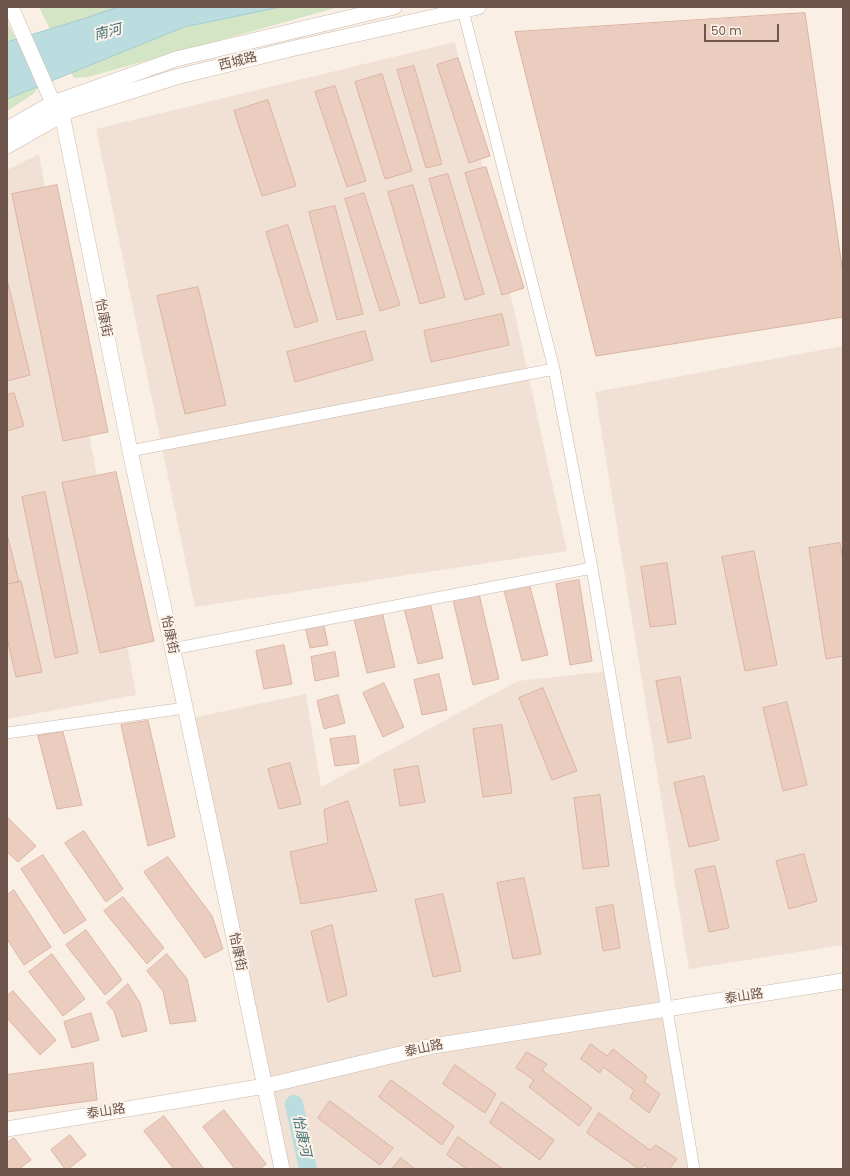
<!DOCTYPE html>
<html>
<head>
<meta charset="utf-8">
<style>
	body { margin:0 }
	#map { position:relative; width:850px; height:1176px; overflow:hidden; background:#f9efe4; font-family:Poppins,sans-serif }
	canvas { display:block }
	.frame { position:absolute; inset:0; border:8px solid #6e564d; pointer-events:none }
	.scale { position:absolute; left:704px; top:24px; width:75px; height:18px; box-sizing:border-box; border:2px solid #6e564d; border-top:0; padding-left:5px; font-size:12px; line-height:14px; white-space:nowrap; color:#6e564d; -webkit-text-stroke:3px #fcf4ea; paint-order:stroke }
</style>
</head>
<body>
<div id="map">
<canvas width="850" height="1176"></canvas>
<div class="frame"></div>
<div class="scale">50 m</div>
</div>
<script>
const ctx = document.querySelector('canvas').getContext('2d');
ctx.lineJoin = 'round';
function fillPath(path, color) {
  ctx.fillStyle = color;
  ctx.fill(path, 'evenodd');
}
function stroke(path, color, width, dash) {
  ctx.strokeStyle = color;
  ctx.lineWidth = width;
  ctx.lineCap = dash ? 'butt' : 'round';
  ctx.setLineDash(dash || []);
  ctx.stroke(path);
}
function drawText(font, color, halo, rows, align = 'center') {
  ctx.font = font + ' Poppins,"Noto Sans SC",sans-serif';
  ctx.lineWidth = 4;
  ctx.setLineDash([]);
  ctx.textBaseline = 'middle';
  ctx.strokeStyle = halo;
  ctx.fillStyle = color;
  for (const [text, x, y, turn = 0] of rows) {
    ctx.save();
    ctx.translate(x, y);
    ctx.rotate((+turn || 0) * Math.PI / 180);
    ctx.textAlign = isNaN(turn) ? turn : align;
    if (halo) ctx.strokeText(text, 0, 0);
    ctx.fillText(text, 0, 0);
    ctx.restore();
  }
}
fillPath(new Path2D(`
	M455 42 567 551 195 607 96 129Z
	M39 154 136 695 7 719V170Z
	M843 346V945L689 969 595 392Z
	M609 671 694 1169H282L187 719 306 694 321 787 518 681Z`), '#f0e1d4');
fillPath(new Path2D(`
	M39 7H339L88 77 74 78Z
	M7 22 40 86 33 94 7 111Z`), '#d4e5c5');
const water = new Path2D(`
	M118 7H281L184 27 7 99V42L83 19Z`);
fillPath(water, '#bbdde0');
stroke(water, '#a3cdd0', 1);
stroke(new Path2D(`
	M294 1104 308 1169`), '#bbdde0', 18);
const building = new Path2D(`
	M805 13 843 274V317L596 356 515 32Z
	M458 58 490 156 469 163 437 65Z
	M414 66 442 164 426 168 397 70Z
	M382 74 412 171 385 179 355 82Z
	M335 86 366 181 347 187 315 92Z
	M268 100 296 186 262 196 234 111Z
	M486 167 524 288 502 295 465 173Z
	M448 174 484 294 465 300 429 179Z
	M57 185 108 432 63 441 12 194Z
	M413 185 445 297 420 304 388 192Z
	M364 193 400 305 380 311 345 199Z
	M335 206 363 314 337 320 309 212Z
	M288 225 318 321 295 328 266 232Z
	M7 279 30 375 7 381Z
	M198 287 226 405 185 414 157 296Z
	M502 314 509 345 431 362 424 331Z
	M365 331 373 360 295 382 287 352Z
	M14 393 24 426 7 431V395Z
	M116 472 154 641 100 653 62 483Z
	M45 492 78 653 55 658 22 497Z
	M7 534 19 582 7 584Z
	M840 543 843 562V656L826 659 809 548Z
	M754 551 777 665 745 671 722 557Z
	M667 563 676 624 650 627 641 567Z
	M579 580 592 661 570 665 556 584Z
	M21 581 42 672 16 677 7 638V585Z
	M529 583 548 655 522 661 504 590Z
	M479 594 499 679 473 685 453 600Z
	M430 602 443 658 418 664 404 608Z
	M382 612 395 667 367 673 354 619Z
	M323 622 328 645 310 648 305 626Z
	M284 645 292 684 264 689 256 651Z
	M335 652 339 676 315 681 311 657Z
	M439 674 447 710 422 715 414 680Z
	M680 677 691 738 668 743 656 681Z
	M384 683 404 727 383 737 363 693Z
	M543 688 577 771 552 780 519 698Z
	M338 695 345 723 324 729 317 701Z
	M787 702 807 785 783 791 763 708Z
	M148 721 175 837 148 846 121 725Z
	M502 725 512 793 483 797 473 729Z
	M63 732 82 805 57 809 38 736Z
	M355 736 359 763 335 766 330 739Z
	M290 763 301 804 279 809 268 769Z
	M418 766 425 802 400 806 394 770Z
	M704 776 719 840 689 847 674 783Z
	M600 795 609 866 583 869 574 798Z
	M348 801 377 891 301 904 290 852 328 843 324 810Z
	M7 817 36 846 18 862 7 852Z
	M84 831 123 889 106 902 65 843Z
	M804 854 817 901 789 909 776 861Z
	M43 855 86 920 64 934 21 869Z
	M168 857 212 916 223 949 205 958 144 872Z
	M715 866 729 928 709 932 695 870Z
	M524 878 541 954 513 959 497 883Z
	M14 890 51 947 24 965 7 939V895Z
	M443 894 461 971 433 977 415 900Z
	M123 897 164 948 147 964 104 911Z
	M613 905 620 948 603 951 596 908Z
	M332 925 347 995 328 1002 311 932Z
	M86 930 122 980 105 995 66 945Z
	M52 954 85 999 63 1016 29 972Z
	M167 954 187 979 196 1021 170 1024 163 991 147 971Z
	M128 984 140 1003 147 1031 122 1037 114 1011 107 1003Z
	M13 991 56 1040 40 1055 7 1018V996Z
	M91 1013 99 1040 72 1048 64 1022Z
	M591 1044 607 1056 613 1049 647 1076 644 1082 660 1094 649 1113 630 1098 634 1090 603 1067 600 1073 581 1059Z
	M527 1052 547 1064 542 1070 592 1108 579 1126 529 1087 534 1080 516 1068Z
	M93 1063 97 1100 7 1112V1075Z
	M455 1065 496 1094 485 1113 443 1084Z
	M391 1080 454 1126 442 1145 379 1097Z
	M330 1101 393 1148 380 1165 318 1118Z
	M502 1102 554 1140 540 1160 490 1123Z
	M224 1110 266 1164 260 1169H235L203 1127Z
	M599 1113 650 1150 656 1145 677 1159 669 1169H649L645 1165 639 1169 587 1133Z
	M164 1116 204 1169H174L144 1131Z
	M70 1135 86 1155 68 1169H65L51 1150Z
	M458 1137 503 1169H467L447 1155Z
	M14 1138 31 1160 19 1169H8L7 1167V1143Z
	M401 1158 415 1169H392Z`);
fillPath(building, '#ebcdbf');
stroke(building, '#dcb3a2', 1);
const street = new Path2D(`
	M463 10 554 369 592 568 694 1169
	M130 451 554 369
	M172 649 592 568
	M7 733 185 708`);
const secondary = new Path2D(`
	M11 7 53 103 62 114 130 451 213 837 282 1169
	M7 129 53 103 176 59 394 7
	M7 146 71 110 176 77 295 48 478 7
	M7 1129 265 1086 433 1046 843 981`);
stroke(street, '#c8b7ac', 12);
stroke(secondary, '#cdb9ad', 16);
stroke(street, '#fff', 11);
stroke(secondary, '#fff', 15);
drawText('13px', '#6e564d', '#fcf4ea', [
	["西城路",238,62,-14],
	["怡康街",103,318,79],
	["怡康街",169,635,78],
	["怡康街",237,952,78],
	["泰山路",744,997,-9],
	["泰山路",424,1049,-12],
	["泰山路",106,1112,-9]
]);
drawText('italic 14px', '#477479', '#fcf4ea', [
	["南河",108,33,-14],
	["怡康河",301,1136,78]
]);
</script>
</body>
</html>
